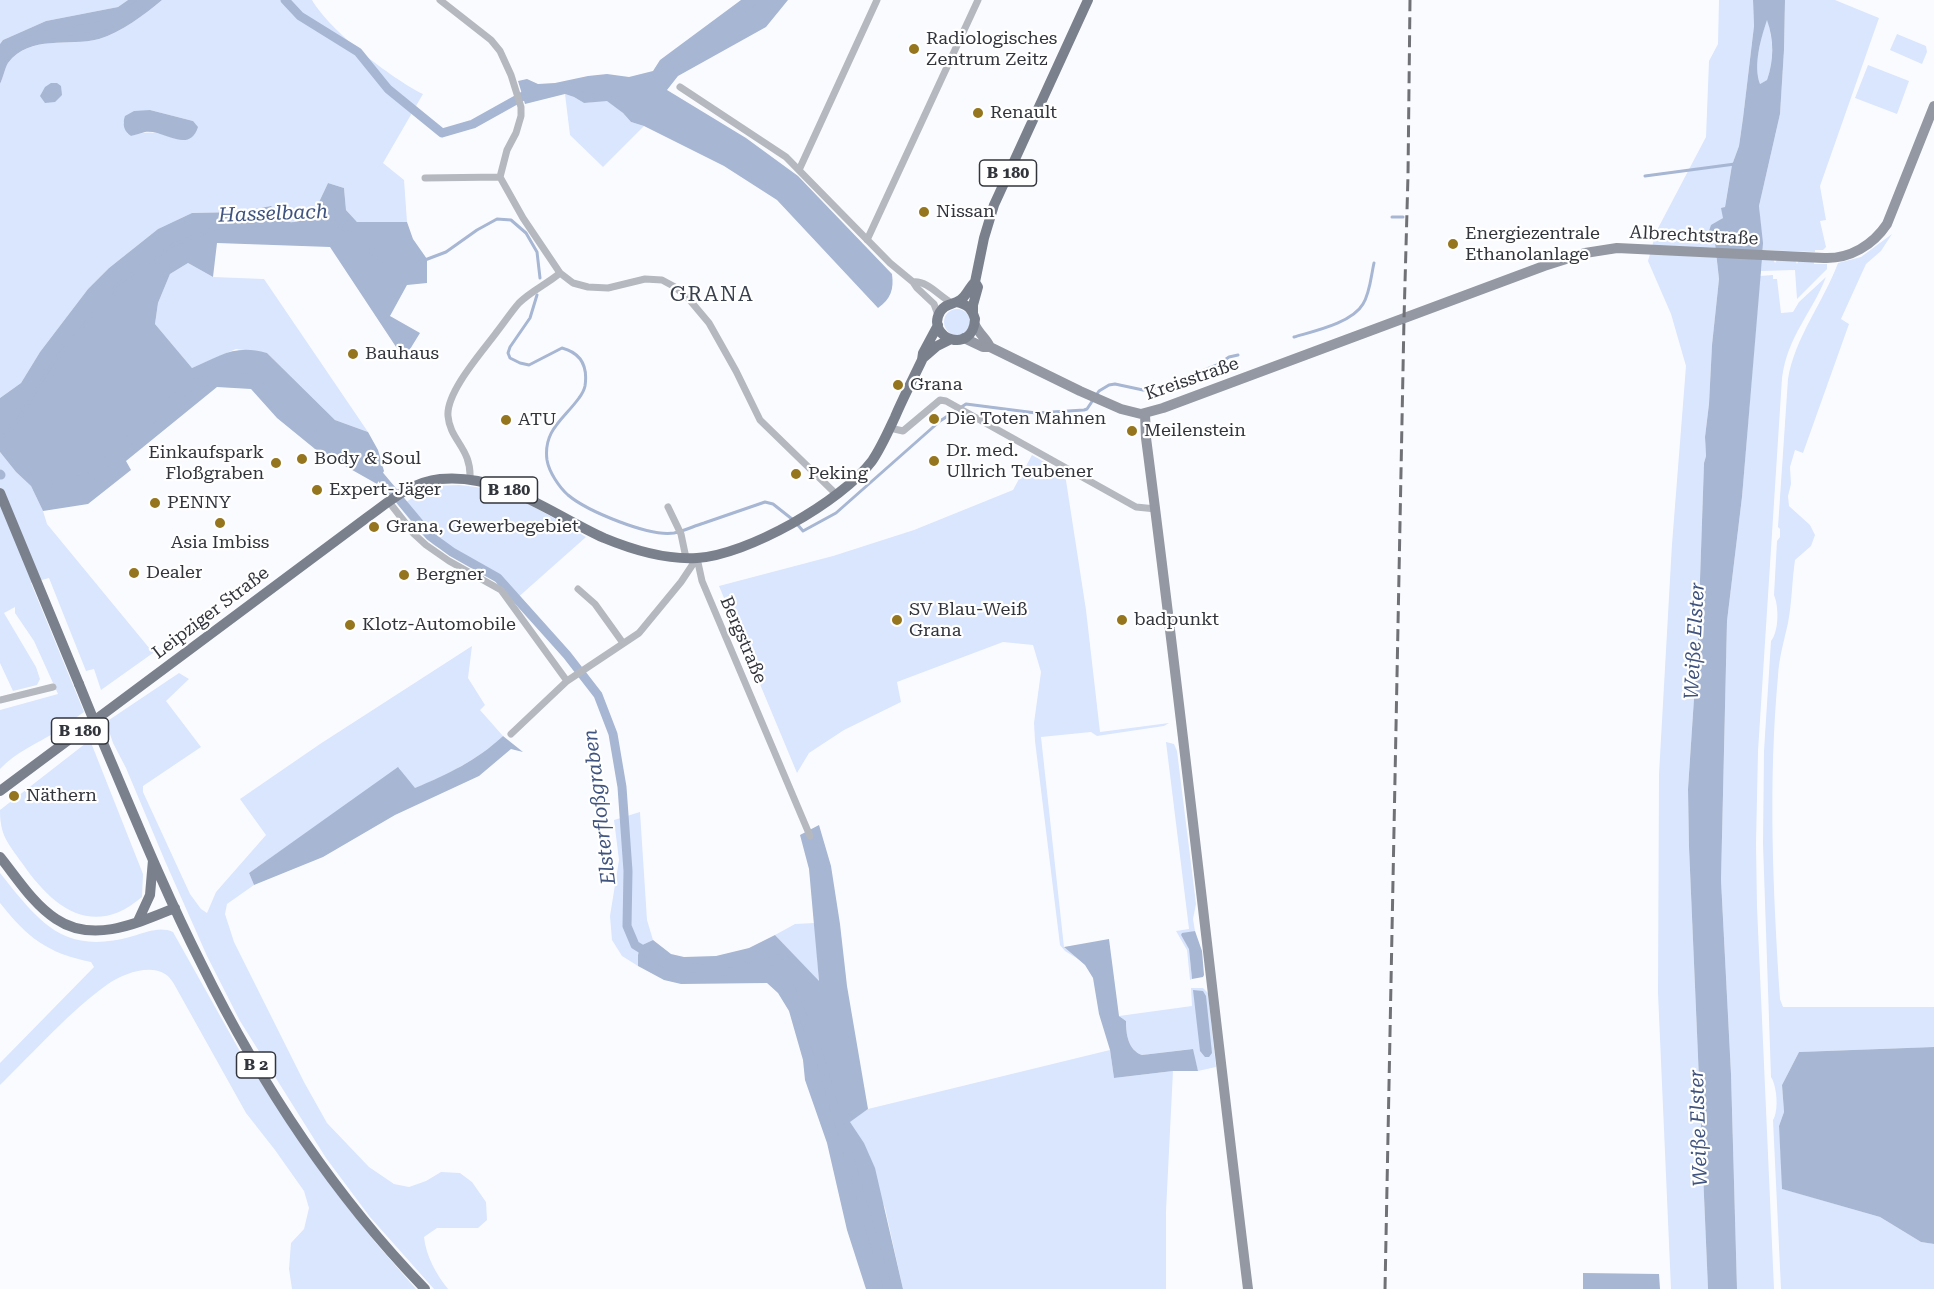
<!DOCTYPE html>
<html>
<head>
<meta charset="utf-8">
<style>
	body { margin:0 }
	canvas { display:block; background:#fafbff }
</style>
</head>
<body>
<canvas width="1934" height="1289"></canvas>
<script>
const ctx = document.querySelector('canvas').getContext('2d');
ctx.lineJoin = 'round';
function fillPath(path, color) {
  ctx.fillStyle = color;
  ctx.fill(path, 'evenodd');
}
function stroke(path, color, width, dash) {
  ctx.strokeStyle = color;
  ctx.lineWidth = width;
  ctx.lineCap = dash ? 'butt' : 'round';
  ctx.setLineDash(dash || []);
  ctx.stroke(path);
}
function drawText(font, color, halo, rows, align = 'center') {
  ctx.font = font + ' "Roboto Serif",serif';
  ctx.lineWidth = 4.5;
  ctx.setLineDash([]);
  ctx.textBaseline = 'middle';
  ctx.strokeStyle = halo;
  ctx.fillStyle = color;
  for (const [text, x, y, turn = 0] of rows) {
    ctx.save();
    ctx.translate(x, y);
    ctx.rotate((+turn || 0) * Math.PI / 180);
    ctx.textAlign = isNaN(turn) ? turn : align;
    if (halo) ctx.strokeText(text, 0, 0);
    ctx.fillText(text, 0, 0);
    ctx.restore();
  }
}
fillPath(new Path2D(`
	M0 0H128L118 7 46 21 3 40 0 44Z
	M162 0H312C330 31 391 78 423 94L383 163 404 180 407 222H357L346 210 344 188 328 183 312 217 290 223 271 206 239 212 192 213 158 229 109 268 88 289 40 352 21 383 0 398V84C3 78 5 68 8 63 30 34 70 47 99 39 122 32 144 15 162 0ZM150 110 193 121 180 140C160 134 153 129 131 136L127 133 123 122Z
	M1719 0H1753L1754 26 1743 118 1739 146 1732 165 1723 218 1716 223 1714 234 1719 279 1712 345 1709 404 1705 437 1706 456 1704 463 1698 638 1688 789 1689 847 1708 1289H1671L1658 993 1659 774 1672 544 1686 366 1671 314 1648 261 1656 232 1706 137 1709 61 1718 44Z
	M1785 0H1835L1879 18 1820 186 1826 220 1820 221 1826 247 1823 250H1815V252L1763 250 1759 206 1780 114 1784 50Z
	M1767 18C1773 40 1775 58 1767 80L1760 84C1753 64 1761 38 1767 18Z
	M1897 34 1926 46 1927 52 1922 64 1890 50Z
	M1868 65 1909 81 1897 114 1855 98Z
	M565 94 574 97 584 103 607 100 623 113 631 122 644 126 603 167 570 135Z
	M1892 234 1881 251 1866 264 1841 319 1849 324 1803 453 1795 450 1790 467 1791 484 1788 496 1789 506 1810 525 1815 535 1811 546 1795 560C1792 580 1792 603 1788 623 1784 641 1779 658 1778 676 1768 784 1773 892 1780 999L1783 1007H1934V1047L1799 1052 1782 1085 1784 1112 1779 1126 1783 1189 1880 1217 1921 1242 1934 1244V1289H1781L1773 1120C1779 1111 1777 1086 1771 1077L1763 844 1764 751 1771 641C1779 631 1779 607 1774 595L1777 541 1780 537V529L1778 527 1788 379C1795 337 1823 303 1838 263L1861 257Z
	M1762 259H1773L1775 263 1777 260H1795L1797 264 1799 260 1814 261V264H1827V269L1797 299 1795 270 1761 271Z
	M188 263 213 277 264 279 368 432 335 420 267 353 236 349 192 368 155 324 158 303 170 274Z
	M1773 275V279H1777L1781 313 1793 312 1799 302 1826 277C1811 315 1788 335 1782 378L1758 751 1756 844 1757 907 1774 1289H1737L1731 1074 1721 880 1727 621 1742 497 1760 276Z
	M944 322a13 13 0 1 1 26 0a13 13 0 1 1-26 0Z
	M0 452 16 472 31 486 43 511 47 524 150 649 160 648 101 690 94 669 86 671 49 578 31 583 84 712C75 718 66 726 56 732 36 744 16 752 0 769V710L58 694 34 641 15 613V607L4 613 36 667 40 679 37 685 13 691 0 663Z
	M1032 455 1065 474 1086 610 1100 732 1169 723 1164 726 1097 736 1091 732 1041 737 1064 947 1078 959 1065 951 1060 945 1035 741 1034 723 1041 672 1033 645 1003 642 897 682 901 702 844 730 809 753 797 773 719 586 833 556 914 530 1013 490Z
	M459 485C468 486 478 487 488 489 522 497 555 519 586 537L515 600 499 582 434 545 420 533 399 506 433 486Z
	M472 646 468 678 485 705 480 710 503 736C476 761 448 774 414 789L399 768 249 873 254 885 227 904 225 914 234 942 304 1082 327 1123 369 1167 394 1184 409 1187 426 1181 441 1172 460 1173 472 1182 486 1202 487 1220 478 1228H437L424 1237C426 1256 436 1274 448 1289H434L370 1217 326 1158 240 1021 207 956 165 861 126 768 113 743 106 722 179 673 189 679 166 701 201 747 143 786V792L190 894 201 909 207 913 216 892 266 835 240 799 320 744Z
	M90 740 143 874 142 897C93 939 53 908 22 863 8 843 0 836 0 810Z
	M1166 742 1174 744 1177 751 1196 904 1193 919 1195 931 1181 935 1189 948 1192 979 1190 980 1187 950 1176 931 1189 929Z
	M640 812 647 920 653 940 640 946 638 955V966L622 956 612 940 610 916 619 860 614 820Z
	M0 873C40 923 64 956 133 936 147 932 160 926 173 932L242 1055 341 1199 375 1242 416 1289H292L289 1269 291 1243 304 1229 309 1208 304 1191 275 1150 246 1113 174 984C172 981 169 976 165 974 149 964 123 974 108 984 70 1011 34 1052 0 1085V1063L94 967 91 962C47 953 28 938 0 903Z
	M815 923 819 982 775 935 795 924Z
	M1191 988H1203L1208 993 1216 1067 1198 1071 1192 1049 1142 1055C1128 1050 1126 1034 1126 1021L1119 1016 1192 1006Z
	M1110 1050 1114 1078 1173 1071 1166 1211V1289H903L885 1208 849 1122 868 1109Z`), '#dae6fe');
fillPath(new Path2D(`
	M128 0H162C144 15 122 32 99 39 69 47 30 34 8 63 5 68 3 78 0 84V44L3 40 46 21 118 7Z
	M741 0H788L766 27 678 76 667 90 746 138 798 176 892 274C894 289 891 299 878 308L777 200 724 166 644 126 631 122 623 113 607 101 584 103 574 97 565 94 525 104 518 81 527 79 538 84 555 83 588 76 607 74 629 77 653 71 660 60Z
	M1753 0H1785L1784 50 1780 114 1759 206 1763 243 1762 259 1742 497 1727 621 1721 880 1731 1074 1737 1289H1708L1689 847 1688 789 1698 638 1704 463 1706 456 1705 437 1709 404 1712 345 1719 279 1714 234 1709 231 1711 225 1723 218 1721 208 1725 207 1732 165 1739 146 1743 118 1754 26ZM1767 20C1774 40 1774 60 1767 80L1760 84C1753 65 1761 38 1767 20Z
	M51 83H57L61 86 62 95 55 102 45 103 40 96 45 87Z
	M150 110 193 121 198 127C189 155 164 129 145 132 141 133 136 135 131 136 124 132 122 124 125 116L134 111Z
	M328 183 344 188 346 210 357 222H407L413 239 427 259V283L407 285 390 316 420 333 404 359 330 247 217 243 213 277 188 263 170 274 158 303 155 324 192 368C221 356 234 344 267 353L335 420 368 432 378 450 384 471 377 484 315 449 277 418 251 389 217 387 126 461 131 470 88 504 43 511 31 486 16 472 0 452V398L21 383 40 352 88 289 109 268 158 229 192 213 239 212 271 206 291 223 312 217Z
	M503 736 523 752 511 749 479 776 395 815 323 857 254 885 249 873 398 767 415 788C448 774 476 761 503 736Z
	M819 825 831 866 840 924 847 986 868 1109 850 1122 864 1143 875 1168 903 1289H866L865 1286 847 1230 827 1143 805 1080 803 1060 789 1011 778 993 767 983 681 984 664 980 638 966V955L640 946 653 940 671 954 684 957 716 956 749 948 775 935 819 981 809 869 800 835Z
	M1195 931 1202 951 1204 975 1203 977 1192 979 1189 949 1181 935 1182 933Z
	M1109 939 1119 1016 1126 1021C1126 1034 1128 1050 1142 1055L1193 1049 1198 1071H1173L1114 1078 1110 1050 1099 1014 1093 978 1085 965 1064 947Z
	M1193 990 1203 991 1206 996 1212 1053 1209 1057H1205L1200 1051Z
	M1934 1047V1244L1921 1242 1880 1217 1782 1189 1779 1126 1784 1112 1782 1085 1799 1052Z
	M1583 1273 1659 1274 1660 1289H1583Z`), '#a7b6d3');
stroke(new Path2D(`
	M1645 176 1735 164
	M1392 217H1403
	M537 295 530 318 510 347 508 353 510 358 520 363 529 365 562 348C581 353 588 366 585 386 584 391 582 394 579 398 564 419 543 430 547 460 549 472 559 487 568 495 587 511 649 537 674 533 684 531 694 526 704 523 724 516 745 509 765 502L773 504 792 519
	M1294 337C1314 331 1352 323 1363 304 1370 293 1371 276 1374 263
	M0 439 14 426 54 361 117 285 173 245 219 227 332 222 354 236 377 258 393 266 417 263 446 252 477 230 497 219 511 220 526 233 537 252 540 278
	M797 524 803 531 836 513 940 421 966 404 1036 413 1084 410 1087 409 1099 391 1109 385 1115 384 1143 390 1157 387 1178 381 1217 365 1229 357 1238 355`), '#a7b6d3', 3);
stroke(new Path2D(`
	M285 0 300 16 358 52 388 89 442 133 473 124 525 95 540 90 580 87 615 92 640 88 754 0
	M0 60 17 46 42 36 110 24 145 0
	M0 474 1 475
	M56 487 91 476 168 404 192 384 226 377 253 379 287 418 379 475 430 536 452 552 498 578 567 655 598 695 613 734 622 787 628 871 627 926 635 945 667 965 732 972 778 959 818 1052 888 1289`), '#a7b6d3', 9);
stroke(new Path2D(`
	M440 0 491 40 500 51 511 75 521 107V116L516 133 507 150 500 177 523 218 560 273 573 283 588 287 608 288 645 279 662 280 675 287 688 298 709 323 736 371 760 420 836 494
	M680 87 786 157 890 263 913 282 917 288 934 304 938 315
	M799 170 877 0
	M425 178 500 177
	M867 240 978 0
	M913 282C927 280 940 297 952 303
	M890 428 903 431 940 400 946 401 1136 507 1156 509
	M470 480C472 448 450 441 448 416 446 392 482 352 496 333 504 323 511 312 519 303 531 291 547 284 560 273
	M389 502 414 534 426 545 449 561 501 590 567 681
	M668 507 681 534 686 558
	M697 558 702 581 810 836
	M578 589 595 604 623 643
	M0 700 53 687
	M511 734 567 681 639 633 681 582 697 558`), '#b5b9bf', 7);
stroke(new Path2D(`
	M975 325C979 334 986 338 990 347
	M964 338 983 347H990L1080 391 1121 409 1141 414 1163 408 1544 266 1585 253 1617 248 1824 258C1850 259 1873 245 1887 224L1934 106
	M1145 414 1146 438C1183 721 1213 1005 1248 1289`), '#9398a2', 10);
stroke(new Path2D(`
	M957 302C967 304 972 309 975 319 973 356 925 338 940 312 945 303 953 305 960 300 967 296 969 287 975 282
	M973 313V305L978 287 975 282 984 238 994 205 1088 0
	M922 359 937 346 951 339
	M0 493 79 684
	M101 738C133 813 164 890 201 963 259 1081 333 1194 425 1289
	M0 791 369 516C391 500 412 482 440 479 502 473 551 514 604 538 633 550 665 560 697 558 747 555 841 502 872 461 881 448 888 432 895 417 903 398 913 379 922 360L923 353 938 325
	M0 857C17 878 33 904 56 919 93 944 138 923 175 908
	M138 921 150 895 153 860`), '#7a818d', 10);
stroke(new Path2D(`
	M1385 1289 1404 319 1408 175 1410 0`), '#6f7177', 3, [12, 6]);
stroke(new Path2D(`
	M79 684 101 738`), '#7a818d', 10);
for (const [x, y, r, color] of [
	[914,49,6,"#95751d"],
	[978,113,6,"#95751d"],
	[924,212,6,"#95751d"],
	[1453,244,6,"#95751d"],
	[353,354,6,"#95751d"],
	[898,385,6,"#95751d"],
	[934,419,6,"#95751d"],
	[506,420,6,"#95751d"],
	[1132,431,6,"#95751d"],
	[302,459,6,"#95751d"],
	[934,461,6,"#95751d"],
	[276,463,6,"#95751d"],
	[796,474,6,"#95751d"],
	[317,490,6,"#95751d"],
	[155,503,6,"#95751d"],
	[220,523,6,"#95751d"],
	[374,527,6,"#95751d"],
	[134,573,6,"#95751d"],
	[404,575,6,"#95751d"],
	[897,620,6,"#95751d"],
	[1122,620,6,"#95751d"],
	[350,625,6,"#95751d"],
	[14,796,6,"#95751d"]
]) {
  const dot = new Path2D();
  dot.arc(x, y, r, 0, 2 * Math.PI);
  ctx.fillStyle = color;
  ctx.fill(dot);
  stroke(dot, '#fff', 2);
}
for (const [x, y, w] of [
	[1008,173,57],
	[509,490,57],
	[80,731,57],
	[256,1065,39]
]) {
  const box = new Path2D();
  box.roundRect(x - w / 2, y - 13, w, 26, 4.5);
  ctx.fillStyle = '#fff';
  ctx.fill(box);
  stroke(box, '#32353c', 1.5);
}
drawText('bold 16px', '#32353c', null, [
	["B 180",1008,173],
	["B 180",509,490],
	["B 180",80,731],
	["B 2",256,1065]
]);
drawText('18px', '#32353c', '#fff', [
	["Radiologisches",926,39],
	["Zentrum Zeitz",926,60],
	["Renault",990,113],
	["Nissan",936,212],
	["Energiezentrale",1465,234],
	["Ethanolanlage",1465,255],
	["Bauhaus",365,354],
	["Grana",910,385],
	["Die Toten Mahnen",946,419],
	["ATU",518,420],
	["Meilenstein",1144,431],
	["Dr. med.",946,451],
	["Ullrich Teubener",946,472],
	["Einkaufspark",264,453,"right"],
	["Floßgraben",264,474,"right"],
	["Body & Soul",314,459],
	["Peking",808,474],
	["Expert-Jäger",329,490],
	["PENNY",167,503],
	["Grana, Gewerbegebiet",386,527],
	["Asia Imbiss",220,543,"center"],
	["Dealer",146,573],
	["Bergner",416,575],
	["SV Blau-Weiß",909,610],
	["Grana",909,631],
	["badpunkt",1134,620],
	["Klotz-Automobile",362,625],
	["Näthern",26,796]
], 'left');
drawText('18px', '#32353c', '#fff', [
	["Albrechtstraße",1694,236,3],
	["Kreisstraße",1192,379,-19],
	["Leipziger Straße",211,613,-37],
	["Bergstraße",743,640,67]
]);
drawText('italic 20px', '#3f537e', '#fff', [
	["Hasselbach",273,214,-2],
	["Weiße Elster",1695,641,-87],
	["Elsterfloßgraben",600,807,-97],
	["Weiße Elster",1699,1128,-92]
]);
ctx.letterSpacing = '1.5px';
drawText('21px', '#3b424f', '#fff', [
	["GRANA",712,295]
]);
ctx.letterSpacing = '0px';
</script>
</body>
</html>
